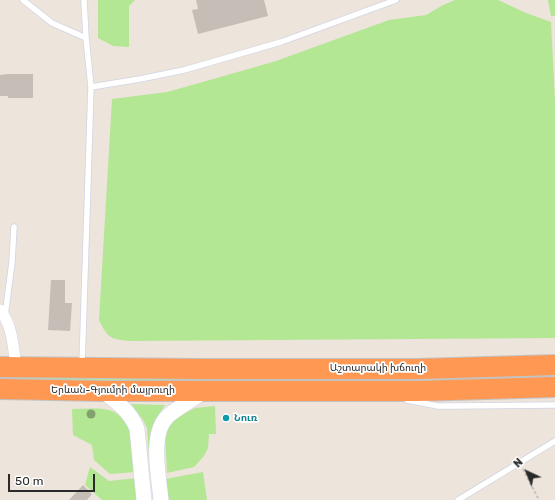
<!DOCTYPE html>
<html>
<head>
<meta charset="utf-8">
<style>
	body { margin:0 }
	#map { position:relative; width:555px; height:500px; overflow:hidden; background:#ede4db; font-family:Rubik,sans-serif }
	canvas { display:block }
	.north { position:absolute; left:507px; top:452px; width:40px; height:40px; -webkit-text-stroke:3px #fff; paint-order:stroke; rotate:316deg; font-size:11px; font-weight:700; line-height:16px; text-align:center; color:#2a2a2a }
	.north::after { content:''; display:block; margin:auto; width:14px; height:18px; background:#2a2a2a; clip-path:polygon(50% 0,100% 100%,50% 72%,0 100%) }
	.scale { position:absolute; left:8px; top:474px; width:87px; height:18px; box-sizing:border-box; border:2px solid #2a2a2a; border-top:0; padding-left:5px; font-size:12px; line-height:14px; white-space:nowrap; color:#2a2a2a; -webkit-text-stroke:3px #fff; paint-order:stroke }
</style>
</head>
<body>
<div id="map">
<canvas width="555" height="500"></canvas>
<div class="north">N</div>
<div class="scale">50 m</div>
</div>
<script>
const ctx = document.querySelector('canvas').getContext('2d');
ctx.lineJoin = 'round';
function fillPath(path, color) {
  ctx.fillStyle = color;
  ctx.fill(path, 'evenodd');
}
function stroke(path, color, width, dash) {
  ctx.strokeStyle = color;
  ctx.lineWidth = width;
  ctx.lineCap = dash ? 'butt' : 'round';
  ctx.setLineDash(dash || []);
  ctx.stroke(path);
}
function drawText(font, color, halo, rows, align = 'center') {
  ctx.font = font + ' Rubik,"Noto Sans Armenian",sans-serif';
  ctx.lineWidth = 3.5;
  ctx.setLineDash([]);
  ctx.textBaseline = 'middle';
  ctx.strokeStyle = halo;
  ctx.fillStyle = color;
  for (const [text, x, y, turn = 0] of rows) {
    ctx.save();
    ctx.translate(x, y);
    ctx.rotate((+turn || 0) * Math.PI / 180);
    ctx.textAlign = isNaN(turn) ? turn : align;
    if (halo) ctx.strokeText(text, 0, 0);
    ctx.fillText(text, 0, 0);
    ctx.restore();
  }
}
fillPath(new Path2D(`
	M98 0H135L129 6V47L113 46 98 38Z
	M455 0H498L526 13 551 22 555 101V338L130 341C111 339 108 339 99 320L112 99 167 92 217 78 276 61 389 20 426 15 443 5Z
	M548 0H555V16H551Z
	M555 371V380L430 384 429 375Z
	M0 374 396 375V383L0 382Z
	M131 404 165 405 158 416 149 457 147 428 143 420Z
	M215 406 216 434H209L208 448 204 456 194 467 167 473 165 434 174 419 195 408Z
	M72 409C82 409 93 408 103 409 136 413 134 447 135 472L110 474 94 460 92 445 73 435Z
	M90 467 109 481 137 478 139 500H102L85 485Z
	M203 472 207 500H167L165 479Z`), '#b3e794');
fillPath(new Path2D(`
	M196 0H264L268 16 198 34 192 10 198 9Z
	M8 74H33V98H8V96H0V75Z
	M51 280H65V303H72L70 331 48 330Z
	M83 485 92 494 87 500H69Z`), '#c5beb7');
const lane = new Path2D(`
	M23 0 52 23 86 38 91 87 82 365
	M84 0 86 38
	M91 87 140 79 184 70 281 42 396 0
	M5 316 12 262 14 227
	M407 400 438 406H456L555 405
	M458 500 555 441`);
const street = new Path2D(`
	M0 310C13 326 13 347 16 366`);
const secondary = new Path2D(`
	M102 391C116 401 131 412 137 429L144 500
	M161 500C159 477 149 433 168 416 179 406 193 400 204 391`);
const highway = new Path2D(`
	M0 367 201 369H417L555 365
	M0 389 102 391H418L555 387`);
stroke(lane, '#d0d4e4', 7);
stroke(street, '#d0d4e4', 12);
stroke(secondary, '#d0d4e4', 16);
stroke(highway, '#c3c3c3', 22);
stroke(new Path2D(`
	M523 469 539 500`), '#c3c3c3', 2, [3, 2]);
stroke(lane, '#fff', 5.5);
stroke(street, '#fff', 11);
stroke(secondary, '#fff', 15);
stroke(highway, '#ff9853', 20);
ctx.fillStyle = '#82a16f';
for (const [x, y] of [
	[91,414]
]) {
  ctx.beginPath();
  ctx.arc(x, y, 4.5, 0, 2 * Math.PI);
  ctx.fill();
}
for (const [x, y, r, color] of [
	[226,418,4,"#0f9aa8"]
]) {
  const dot = new Path2D();
  dot.arc(x, y, r, 0, 2 * Math.PI);
  ctx.fillStyle = color;
  ctx.fill(dot);
  stroke(dot, '#fff', 1.5);
}
drawText('10px', '#2a2a2a', '#fff', [
	["Աշտարակի խճուղի",378,368],
	["Երևան-Գյումրի մայրուղի",113,390]
]);
drawText('bold 10px', '#0d838f', '#fff', [
	["Նուռ",234,418]
], 'left');
</script>
</body>
</html>
